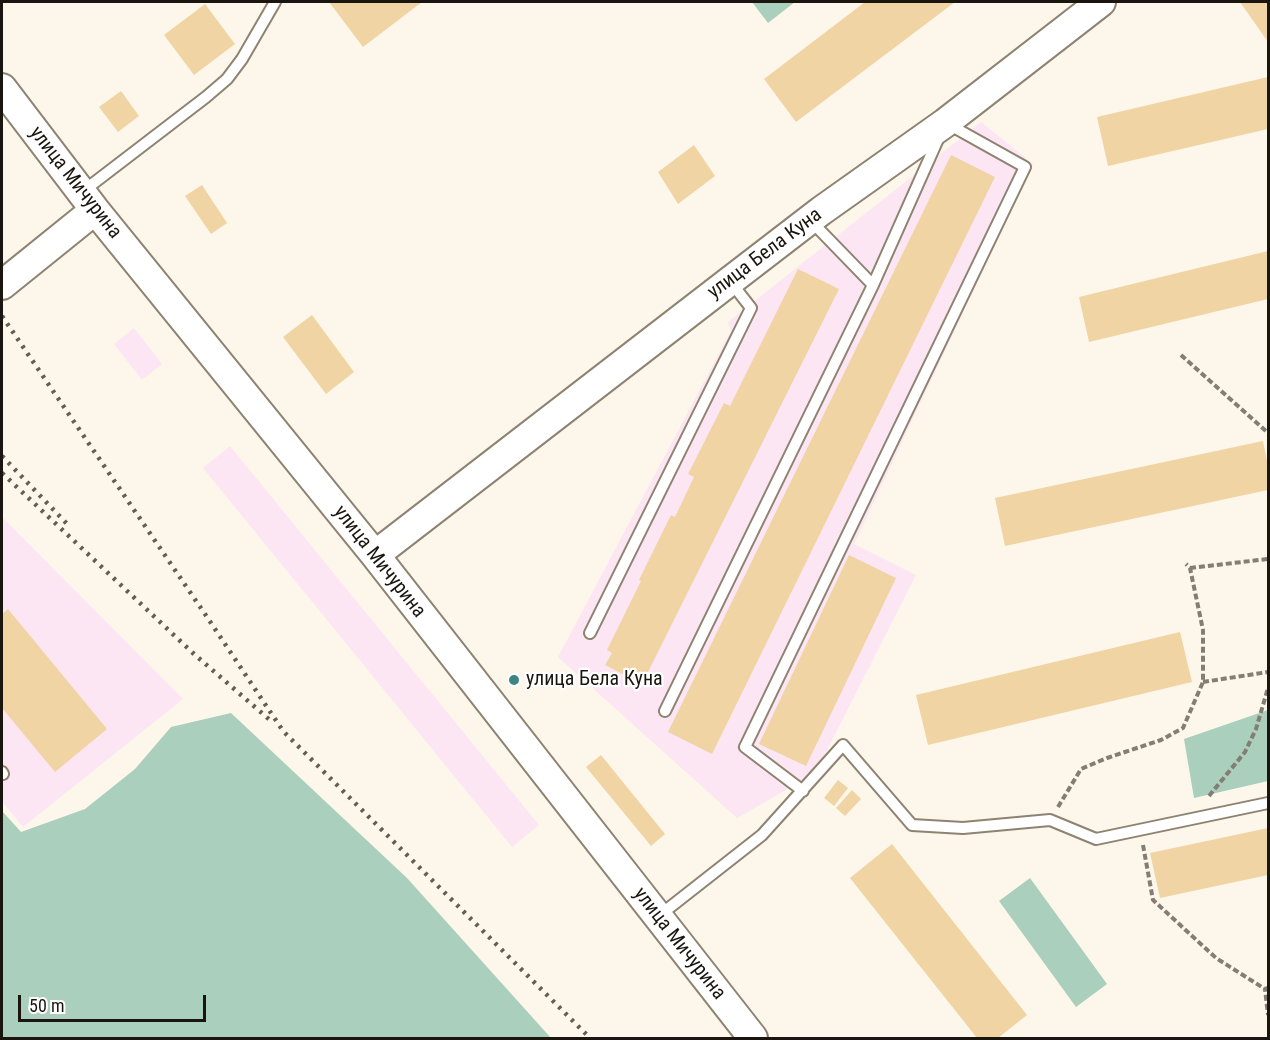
<!DOCTYPE html>
<html>
<head>
<meta charset="utf-8">
<style>
	body { margin:0 }
	#map { position:relative; width:1270px; height:1040px; overflow:hidden; background:#fdf6ea; font-family:"Roboto Condensed",sans-serif }
	canvas { display:block }
	.frame { position:absolute; inset:0; border:3px solid #1a160f; pointer-events:none }
	.scale { position:absolute; left:18px; top:995px; width:188px; height:27px; box-sizing:border-box; border:3px solid #1a160f; border-top:0; padding-left:8px; font-size:18px; line-height:21px; white-space:nowrap; color:#1a160f; -webkit-text-stroke:4px #fff; paint-order:stroke }
</style>
</head>
<body>
<div id="map">
<canvas width="1270" height="1040"></canvas>
<div class="frame"></div>
<div class="scale">50 m</div>
</div>
<script>
const ctx = document.querySelector('canvas').getContext('2d');
ctx.lineJoin = 'round';
function fillPath(path, color) {
  ctx.fillStyle = color;
  ctx.fill(path, 'evenodd');
}
function stroke(path, color, width, dash) {
  ctx.strokeStyle = color;
  ctx.lineWidth = width;
  ctx.lineCap = dash ? 'butt' : 'round';
  ctx.setLineDash(dash || []);
  ctx.stroke(path);
}
function drawText(font, color, halo, rows, align = 'center') {
  ctx.font = font + ' "Roboto Condensed",sans-serif';
  ctx.lineWidth = 4.5;
  ctx.setLineDash([]);
  ctx.textBaseline = 'middle';
  ctx.strokeStyle = halo;
  ctx.fillStyle = color;
  for (const [text, x, y, turn = 0] of rows) {
    ctx.save();
    ctx.translate(x, y);
    ctx.rotate((+turn || 0) * Math.PI / 180);
    ctx.textAlign = isNaN(turn) ? turn : align;
    if (halo) ctx.strokeText(text, 0, 0);
    ctx.fillText(text, 0, 0);
    ctx.restore();
  }
}
fillPath(new Path2D(`
	M981 122 1033 164 854 544 916 575 820 764 807 778 737 818 558 657 731 331 728 322Z
	M134 328 162 364 142 380 114 344Z
	M230 446 539 825 512 847 203 468Z
	M2 517 183 699 23 827 2 801Z`), '#fce6f3');
fillPath(new Path2D(`
	M752 2H795L768 23Z
	M1268 710V781L1194 798 1184 739Z
	M231 713 407 878 551 1038H2V811L21 832 85 809 135 769 171 727Z
	M1030 878 1107 984 1076 1007 999 901Z`), '#aacfbd');
fillPath(new Path2D(`
	M329 2H422L363 47Z
	M865 2H955L796 122 764 79Z
	M1240 2H1268V42Z
	M205 4 235 44 194 75 164 35Z
	M1268 77V129L1108 166 1097 117Z
	M121 91 139 116 118 132 99 107Z
	M694 145 715 176 678 204 658 172Z
	M951 155 995 177 712 754 668 732Z
	M202 185 227 223 211 234 185 196Z
	M1268 251V299L1089 342 1079 297Z
	M798 269 839 289 642 684 605 665 612 653 607 650 641 581 639 580 671 515 675 517 694 477 688 474 724 403 730 406Z
	M312 315 354 372 326 394 283 337Z
	M1263 441 1268 466V490L1005 546 995 498Z
	M849 555 896 578 806 766 759 744Z
	M8 609 107 729 55 772 2 708V614Z
	M1180 632 1192 682 928 745 916 695Z
	M601 755 665 834 651 846 586 767Z
	M838 780 848 788 834 806 824 798Z
	M852 790 861 799 845 816 836 808Z
	M1268 828V875L1160 898 1150 853Z
	M892 844 1027 1015 998 1038H977L850 878Z`), '#f0d4a3');
const lane = new Path2D(`
	M82 192 206 97 227 79 242 59 275 2
	M810 220 873 285
	M590 633 751 308 730 281
	M665 711 873 285 939 137
	M2 772 3 774
	M803 791 745 747 1025 167 948 124
	M660 915 762 835 843 745 912 825 963 828 1050 820 1096 839 1268 803`);
const secondary = new Path2D(`
	M2 88 95 210 375 555 753 1038
	M2 285 95 210
	M375 555 730 281 821 211 945 123 1101 2`);
stroke(lane, '#8e8371', 14);
stroke(secondary, '#8e8371', 32);
stroke(new Path2D(`
	M1181 355 1268 433
	M1190 568 1268 559
	M1203 682 1268 672
	M1209 796 1245 752 1256 729 1268 688
	M1058 807 1081 769 1107 758 1161 740 1183 728 1203 682V630L1190 568 1186 564
	M1143 845 1153 900 1216 958 1265 989
	M1268 988 1265 989 1268 1015`), '#837d74', 4, [6, 3]);
stroke(lane, '#fff', 10);
stroke(secondary, '#fff', 28);
stroke(new Path2D(`
	M2 316 209 620 283 731 590 1038
	M2 456 70 527
	M2 473 194 654 271 721`), '#625d55', 4.5, [3, 6]);
for (const [x, y, r, color] of [
	[514,680,6,"#3d8582"]
]) {
  const dot = new Path2D();
  dot.arc(x, y, r, 0, 2 * Math.PI);
  ctx.fillStyle = color;
  ctx.fill(dot);
  stroke(dot, '#fff', 2);
}
drawText('20px', '#1a160f', '#fff', [
	["улица Мичурина",75,183,52],
	["улица Бела Куна",765,254,-37],
	["улица Мичурина",379,562,52],
	["улица Мичурина",679,944,52]
]);
drawText('20px', '#1a160f', '#fff', [
	["улица Бела Куна",526,680]
], 'left');
</script>
</body>
</html>
